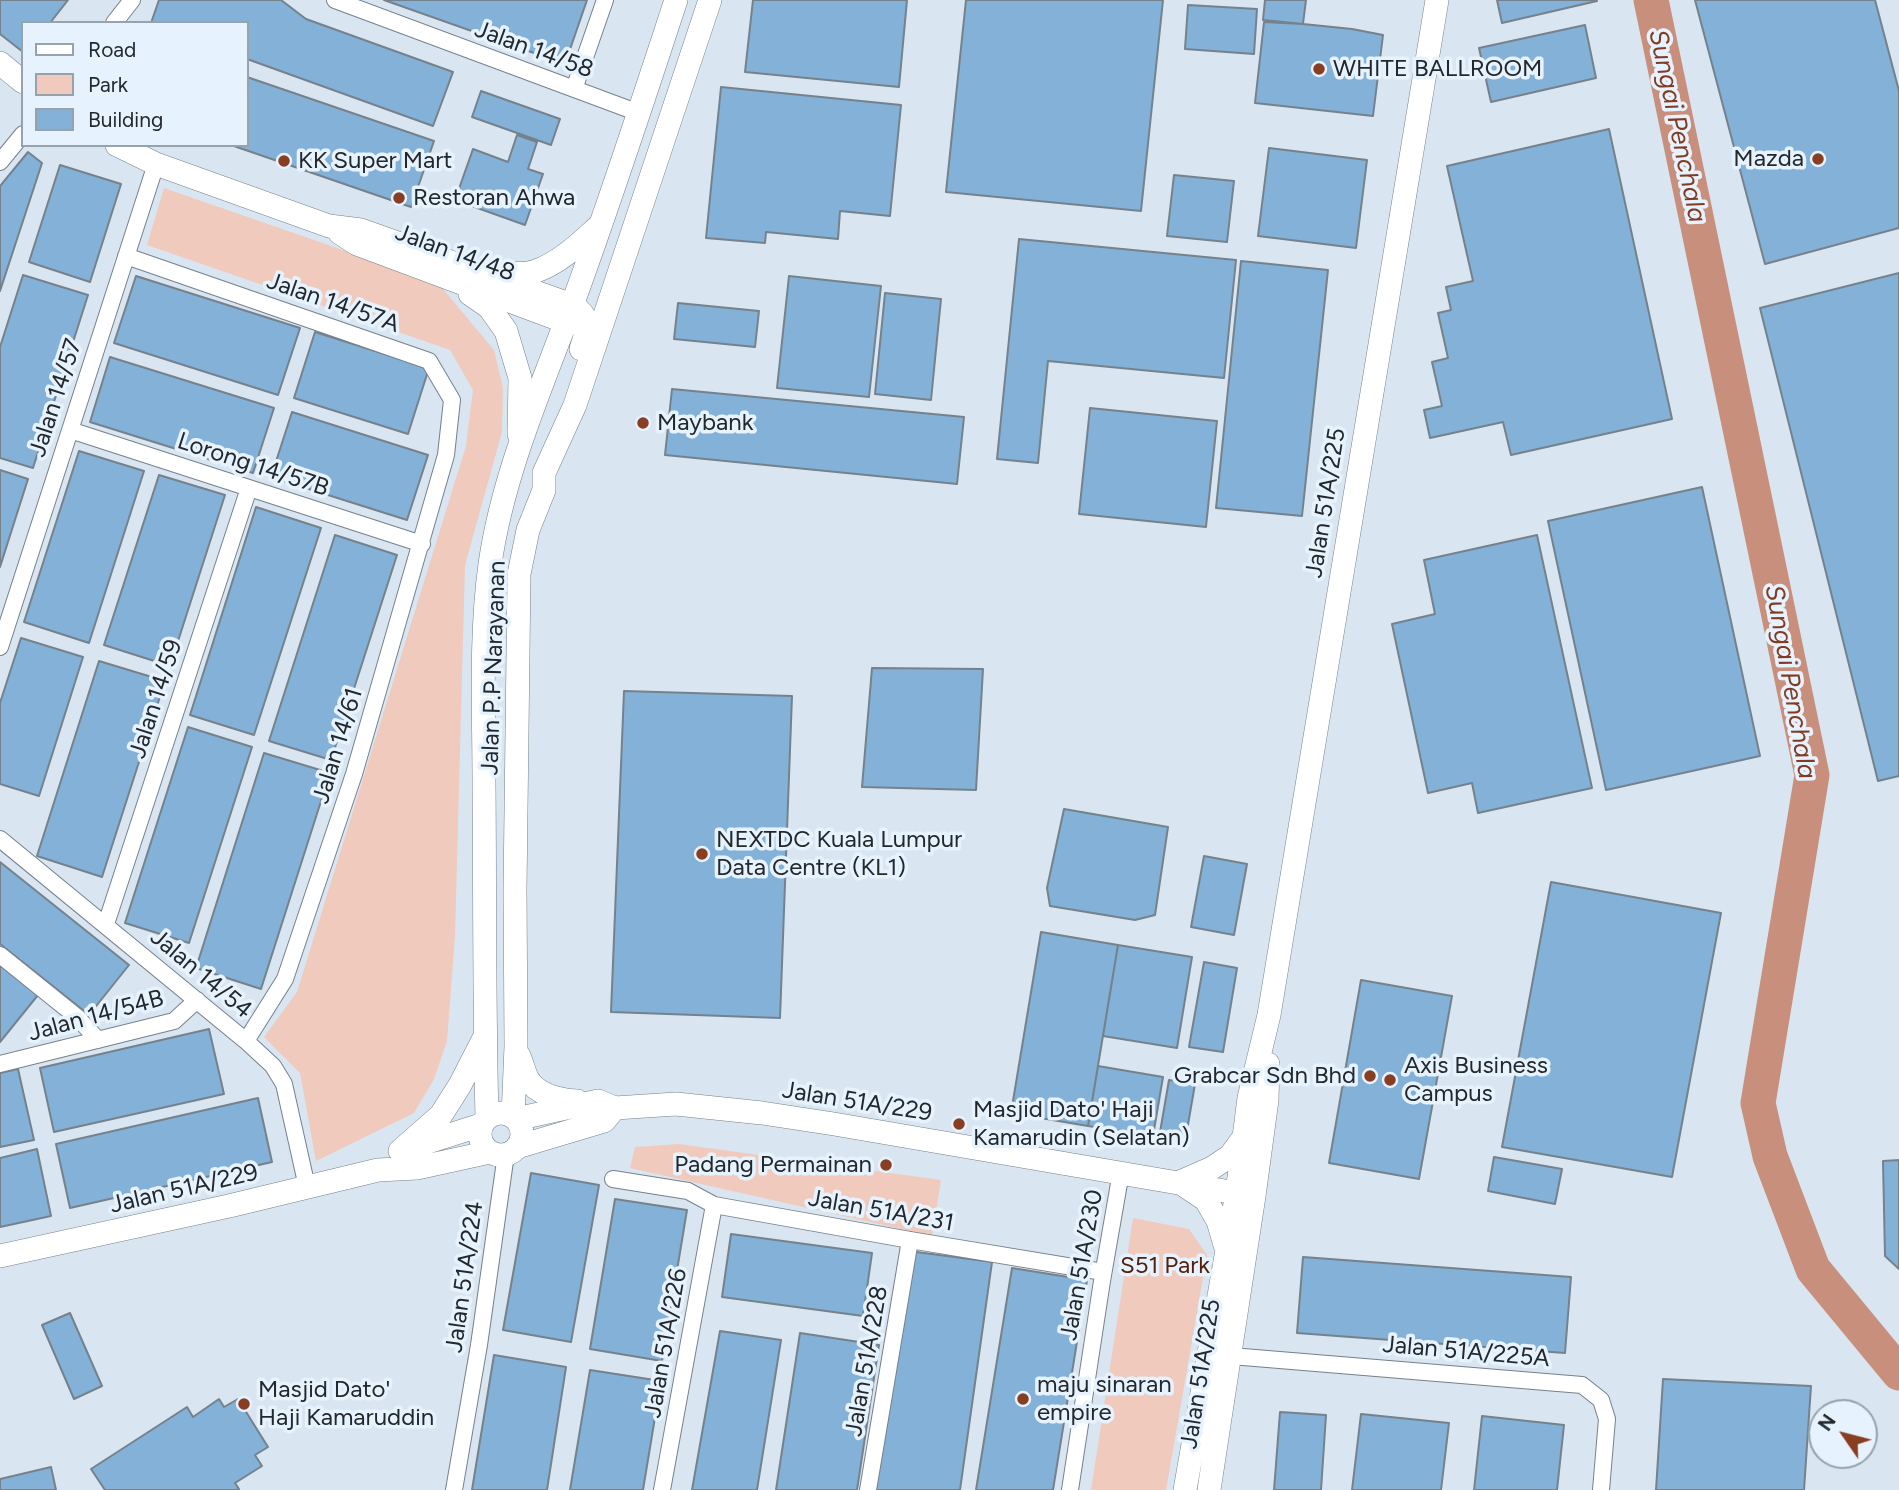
<!DOCTYPE html>
<html>
<head>
<meta charset="utf-8">
<style>
	body { margin:0 }
	#map { position:relative; width:1899px; height:1490px; overflow:hidden; background:#d9e6f2; font-family:Figtree,sans-serif }
	canvas { display:block }
	.legend { position:absolute; left:21px; top:21px; width:228px; height:126px; box-sizing:border-box; background:#e6f3ff; border:2px solid #98a2ab; margin:0; padding:9px 12px; list-style:none; font-size:21px; color:#23282c }
	.legend li { display:flex; align-items:center; gap:14px; height:35px }
	.legend b { width:35px; border:2px solid #98a2ab }
	.north { position:absolute; left:1808px; top:1399px; width:70px; height:70px; box-sizing:border-box; background:#e6f3ff; border:2px solid #98a2ab; border-radius:50%; rotate:305deg; font-size:19px; font-weight:700; line-height:28px; text-align:center; color:#23282c }
	.north::after { content:''; display:block; margin:auto; width:24px; height:32px; background:#873e22; clip-path:polygon(50% 0,100% 100%,50% 72%,0 100%) }
</style>
</head>
<body>
<div id="map">
<canvas width="1899" height="1490"></canvas>
<ul class="legend">
<li><b style="height:9px;background:#fff"></b>Road</li>
<li><b style="height:19px;background:#efcabd"></b>Park</li>
<li><b style="height:19px;background:#83b1d7"></b>Building</li>
</ul>
<div class="north">N</div>
</div>
<script>
const ctx = document.querySelector('canvas').getContext('2d');
ctx.lineJoin = 'round';
function fillPath(path, color) {
  ctx.fillStyle = color;
  ctx.fill(path, 'evenodd');
}
function stroke(path, color, width, dash) {
  ctx.strokeStyle = color;
  ctx.lineWidth = width;
  ctx.lineCap = dash ? 'butt' : 'round';
  ctx.setLineDash(dash || []);
  ctx.stroke(path);
}
function drawText(font, color, halo, rows, align = 'center') {
  ctx.font = font + ' Figtree,sans-serif';
  ctx.lineWidth = 7;
  ctx.setLineDash([]);
  ctx.textBaseline = 'middle';
  ctx.strokeStyle = halo;
  ctx.fillStyle = color;
  for (const [text, x, y, turn = 0] of rows) {
    ctx.save();
    ctx.translate(x, y);
    ctx.rotate((+turn || 0) * Math.PI / 180);
    ctx.textAlign = isNaN(turn) ? turn : align;
    if (halo) ctx.strokeText(text, 0, 0);
    ctx.fillText(text, 0, 0);
    ctx.restore();
  }
}
fillPath(new Path2D(`
	M164 188 438 283 494 350 503 388 502 432 465 565 455 936 447 1041 434 1079 414 1113 316 1161 300 1073 264 1037 297 992 466 446 473 390 450 350 147 245Z
	M679 1144 941 1180 932 1236 630 1168 635 1147Z
	M1133 1218 1189 1229 1207 1255 1166 1490H1091Z`), '#efcabd');
stroke(new Path2D(`
	M1651 0 1812 775 1758 1103 1770 1156 1813 1269 1899 1373`), '#c8907c', 35);
const building = new Path2D(`
	M0 0H68L50 23H23V52L0 34Z
	M159 0H281L306 19 453 72 433 126 247 59V23H151Z
	M384 0H587L565 64Z
	M753 0H907L899 87 745 72Z
	M966 0H1163L1141 211 946 192Z
	M1265 0H1306L1303 24 1263 20Z
	M1497 0H1596L1597 1 1502 23Z
	M1695 0H1875L1899 91V228L1765 264Z
	M1188 5 1257 9 1254 54 1185 49Z
	M1264 22 1303 24 1352 29 1383 35 1373 116 1255 103Z
	M1585 25 1596 78 1491 102 1479 48Z
	M247 77 434 141 411 207 231 145H247Z
	M721 87 901 105 890 216 840 211 838 239 766 232 765 243 706 238Z
	M481 91 560 119 551 145 472 117Z
	M1609 129 1672 419 1511 455 1503 422 1430 438 1424 410 1442 406 1432 362 1448 358 1438 313 1451 310 1446 287 1473 281 1447 166Z
	M517 135 537 142 528 169 543 174 525 225 455 200 473 149 508 162Z
	M1269 148 1367 160 1356 248 1258 236Z
	M28 152 42 163 0 291V186Z
	M60 165 121 184 90 282 29 262Z
	M1174 175 1234 181 1227 242 1167 236Z
	M1019 239 1236 260 1224 378 1048 361 1038 463 997 459Z
	M1241 261 1328 270 1302 516 1216 508Z
	M1899 273V776L1878 781 1760 308Z
	M23 275 88 295 33 468 0 458V347Z
	M136 276 300 328 278 395 114 343Z
	M789 276 881 286 869 397 777 388Z
	M885 293 941 299 931 400 875 394Z
	M678 303 759 311 755 347 674 339Z
	M315 332 429 368 408 434 294 398Z
	M110 357 274 408 253 473 90 422Z
	M672 389 964 417 957 484 665 455Z
	M1090 408 1217 421 1206 527 1079 514Z
	M292 412 428 455 407 520 271 477Z
	M79 451 144 471 89 643 24 622Z
	M0 470 28 479 0 567Z
	M159 475 225 495 170 666 104 645Z
	M1702 487 1760 756 1606 790 1548 521Z
	M256 507 321 528 254 735 190 715Z
	M335 535 397 555 331 760 269 741Z
	M1537 535 1592 788 1478 813 1472 783 1428 793 1392 624 1435 614 1424 560Z
	M21 638 83 657 39 796 0 784V703Z
	M99 661 165 681 102 877 37 856Z
	M872 668 983 669 976 790 862 787Z
	M624 691 792 696 780 1018 611 1012Z
	M188 727 252 747 189 943 125 923Z
	M264 753 330 773 261 989 196 968Z
	M1064 809 1168 827 1155 915 1135 920 1050 906 1047 888Z
	M1204 856 1247 864 1234 935 1191 927Z
	M0 862 129 965 89 1015 0 944Z
	M1551 882 1721 913 1672 1177 1502 1147Z
	M1041 932 1118 945 1088 1126 1011 1113Z
	M1118 945 1192 957 1177 1048 1103 1036Z
	M1204 962 1237 968 1223 1052 1189 1047Z
	M0 965 38 995 0 1042Z
	M1361 980 1452 996 1419 1179 1329 1163Z
	M209 1029 224 1094 54 1132 40 1068Z
	M1098 1066 1163 1077 1153 1136 1088 1126Z
	M18 1069 34 1140 0 1147V1073Z
	M1169 1080 1195 1084 1185 1142 1159 1138Z
	M258 1098 272 1162 70 1208 56 1144Z
	M37 1149 51 1216 0 1227V1158Z
	M1494 1157 1562 1169 1555 1204 1488 1191Z
	M1899 1160V1269L1885 1256 1883 1161Z
	M531 1173 599 1185 571 1342 503 1330Z
	M615 1199 687 1210 662 1361 590 1349Z
	M731 1234 872 1253 863 1316 722 1297Z
	M909 1251 992 1262 960 1490H875Z
	M1303 1257 1571 1277 1565 1353 1297 1333Z
	M1012 1268 1087 1280 1053 1490H976Z
	M70 1313 102 1386 74 1399 42 1325Z
	M720 1331 781 1340 757 1490H692Z
	M800 1333 879 1345 857 1490H776Z
	M494 1355 566 1367 547 1490H472Z
	M590 1370 661 1381 643 1490H570Z
	M1663 1379 1811 1386 1804 1490H1656Z
	M219 1399 224 1407 238 1399 268 1447 255 1455 262 1466 235 1483 239 1489 237 1490H105L91 1469 187 1407 193 1417Z
	M1280 1412 1326 1415 1321 1490H1274Z
	M1361 1414 1449 1423 1441 1490H1352Z
	M1482 1416 1564 1425 1557 1490H1474Z
	M51 1467 56 1490H0V1479Z`);
fillPath(building, '#83b1d7');
stroke(building, '#75828c', 2);
const street = new Path2D(`
	M335 0 639 113
	M114 23 132 0
	M574 89 605 0
	M0 162 23 134
	M126 256 429 361 452 400 446 455 354 774 285 979 246 1041
	M70 430 422 544
	M0 647 156 164
	M0 839 246 1041 273 1066 284 1084 307 1187
	M106 924 249 488
	M0 955 77 1017 98 1040
	M0 1064 174 1021 197 1000
	M613 1179 688 1191 714 1205 910 1240 1103 1272
	M1231 1356 1582 1385 1601 1400 1607 1419 1601 1490
	M454 1490 479 1345 506 1154
	M662 1490 714 1205
	M868 1490 910 1240
	M1070 1490 1102 1281 1121 1172`);
const secondary = new Path2D(`
	M0 63 23 82
	M117 145 156 164 329 226 361 230 572 305C592 318 588 329 581 349
	M340 233 357 244 566 322 579 323
	M498 271C510 273 525 275 536 271 560 263 581 242 599 226
	M470 294 489 307 506 331 520 378 519 434
	M519 1056C522 1063 524 1071 527 1078 537 1095 560 1100 577 1101
	M480 1134a21 21 0 1 1 42 0a21 21 0 1 1-42 0Z
	M487 1117C484 1006 485 894 484 783 484 710 480 636 490 564 503 473 542 386 574 300 610 201 643 101 676 0
	M513 1117 516 1046 515 890 519 574 528 530 544 490V473L575 405 710 0
	M516 1119 598 1101 615 1108 676 1104 762 1113 834 1124 1254 1196
	M517 1147 604 1121 615 1108
	M409 1148 481 1125
	M400 1151 441 1115 460 1085 483 1040
	M1180 1182 1212 1168 1230 1156 1244 1137
	M1185 1186 1206 1200 1218 1221 1225 1245
	M0 1256 229 1206 378 1170 417 1168 490 1152
	M1185 1490 1237 1193 1249 1098 1269 1015 1437 0
	M1209 1490 1254 1196 1267 1100 1268 1064`);
stroke(street, '#75818c', 18);
stroke(secondary, '#75818c', 24);
stroke(street, '#fff', 16);
stroke(secondary, '#fff', 23);
for (const [x, y, r, color] of [
	[1319,69,7,"#873e22"],
	[1818,159,7,"#873e22"],
	[284,161,7,"#873e22"],
	[399,198,7,"#873e22"],
	[643,423,7,"#873e22"],
	[702,854,7,"#873e22"],
	[1370,1076,7,"#873e22"],
	[1390,1080,7,"#873e22"],
	[959,1124,7,"#873e22"],
	[886,1165,7,"#873e22"],
	[1023,1399,7,"#873e22"],
	[244,1404,7,"#873e22"]
]) {
  const dot = new Path2D();
  dot.arc(x, y, r, 0, 2 * Math.PI);
  ctx.fillStyle = color;
  ctx.fill(dot);
  stroke(dot, '#e6f3ff', 2.5);
}
drawText('24px', '#23282c', '#e6f3ff', [
	["Jalan 14/58",534,50,20],
	["Jalan 14/48",455,253,20],
	["Jalan 14/57A",333,303,19],
	["Jalan 14/57",56,398,-72],
	["Lorong 14/57B",253,465,18],
	["Jalan 51A/225",1326,503,-81],
	["Jalan P.P Narayanan",494,668,-88],
	["Jalan 14/59",156,699,-72],
	["Jalan 14/61",338,746,-73],
	["Jalan 14/54",201,974,40],
	["Jalan 14/54B",96,1016,-15],
	["Jalan 51A/229",857,1102,9],
	["Jalan 51A/229",184,1189,-13],
	["Jalan 51A/231",881,1211,10],
	["Jalan 51A/230",1082,1265,-80],
	["Jalan 51A/224",465,1277,-82],
	["Jalan 51A/226",666,1343,-80],
	["Jalan 51A/225A",1466,1352,5],
	["Jalan 51A/228",867,1361,-80],
	["Jalan 51A/225",1201,1374,-81]
]);
drawText('24px', '#23282c', '#e6f3ff', [
	["WHITE BALLROOM",1333,69],
	["Mazda",1804,159,"right"],
	["KK Super Mart",298,161],
	["Restoran Ahwa",413,198],
	["Maybank",657,423],
	["NEXTDC Kuala Lumpur",716,840],
	["Data Centre (KL1)",716,868],
	["Axis Business",1404,1066],
	["Campus",1404,1094],
	["Grabcar Sdn Bhd",1356,1076,"right"],
	["Masjid Dato' Haji",973,1110],
	["Kamarudin (Selatan)",973,1138],
	["Padang Permainan",872,1165,"right"],
	["maju sinaran",1037,1385],
	["empire",1037,1413],
	["Masjid Dato'",258,1390],
	["Haji Kamaruddin",258,1418]
], 'left');
drawText('24px', '#55210c', '#e6f3ff', [
	["S51 Park",1165,1266]
]);
drawText('italic 26px', '#823b21', '#e6f3ff', [
	["Sungai Penchala",1677,126,78],
	["Sungai Penchala",1790,682,80]
]);
</script>
</body>
</html>
